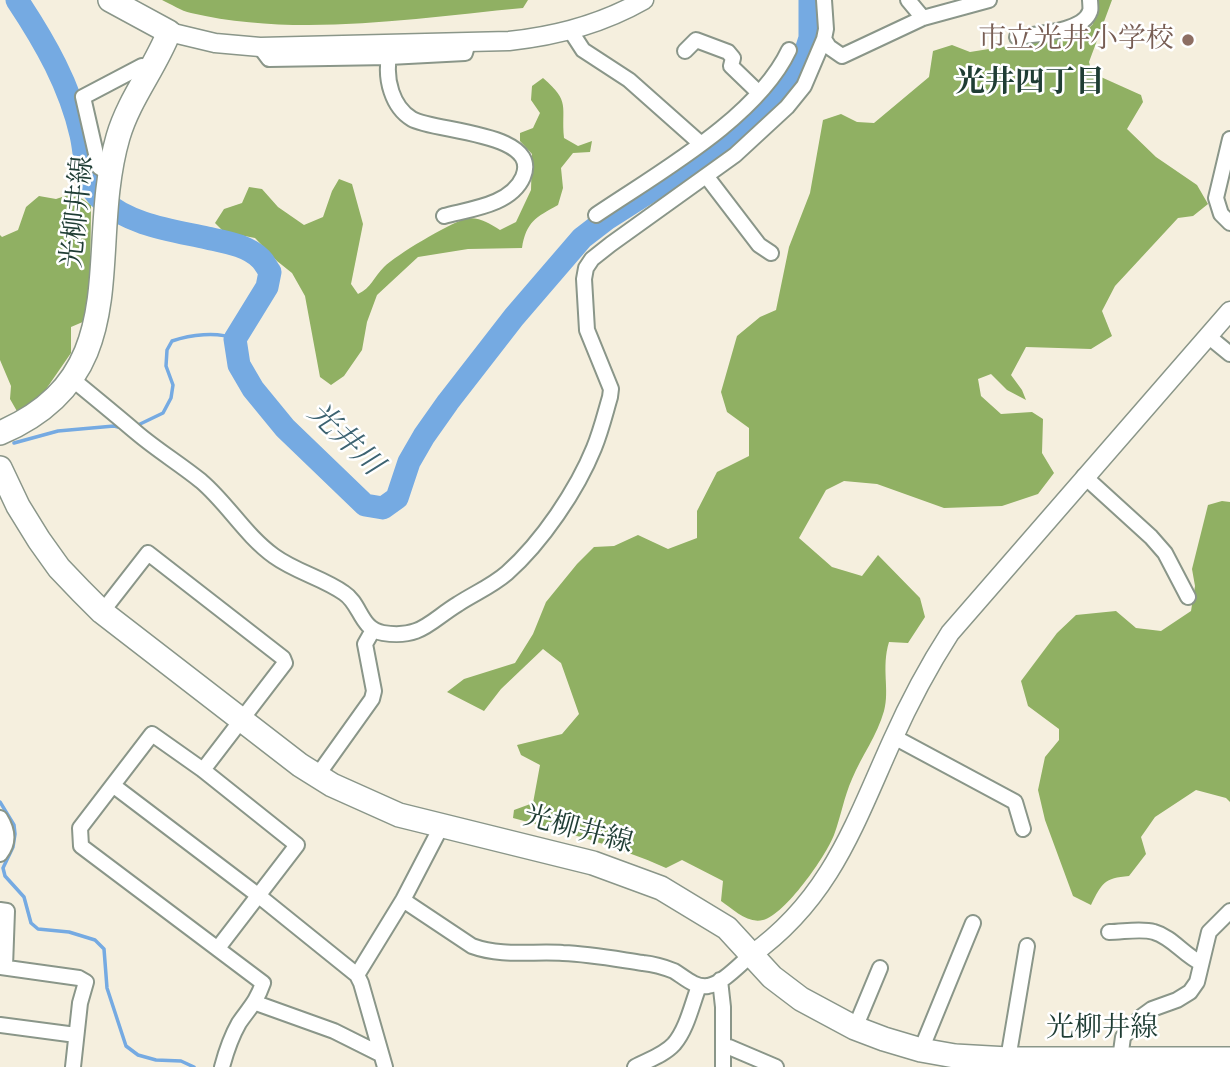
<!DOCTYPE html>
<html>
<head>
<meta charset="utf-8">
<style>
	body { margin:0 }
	canvas { display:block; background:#f5efde }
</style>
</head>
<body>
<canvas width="1230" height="1067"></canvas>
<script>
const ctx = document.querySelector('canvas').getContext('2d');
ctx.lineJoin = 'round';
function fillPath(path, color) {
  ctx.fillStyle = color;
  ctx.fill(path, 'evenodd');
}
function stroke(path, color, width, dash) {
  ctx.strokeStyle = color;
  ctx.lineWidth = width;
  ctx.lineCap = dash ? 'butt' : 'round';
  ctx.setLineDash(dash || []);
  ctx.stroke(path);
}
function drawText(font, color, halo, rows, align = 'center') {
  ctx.font = font + ' "Libre Bodoni","Noto Serif JP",serif';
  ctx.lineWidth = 5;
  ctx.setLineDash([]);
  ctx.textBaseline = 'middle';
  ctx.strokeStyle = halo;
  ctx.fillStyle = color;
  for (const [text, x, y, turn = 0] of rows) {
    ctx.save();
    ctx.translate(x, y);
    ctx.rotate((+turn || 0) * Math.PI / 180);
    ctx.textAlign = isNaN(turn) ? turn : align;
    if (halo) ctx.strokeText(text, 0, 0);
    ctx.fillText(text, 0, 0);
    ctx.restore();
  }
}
fillPath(new Path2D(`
	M162 0H528L523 8C414 18 299 38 191 13 181 11 171 4 162 0Z
	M1096 0H1112L1089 62 1092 73 1141 95 1143 102 1127 129 1156 157 1197 185 1208 204 1193 216 1178 218 1115 286 1102 311 1112 336 1091 349 1026 347 1011 375 1022 390 1026 400 1007 390 991 374 978 379 981 396 1001 414 1032 412 1043 419 1042 453 1054 473 1038 494 1002 506 944 508 877 484 844 481 826 490 799 538 832 567 862 576 878 555 920 598 925 617 908 643 889 642C881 668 890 690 884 711 877 736 862 755 852 779 844 797 841 816 834 835 826 856 785 915 763 920 747 924 733 909 721 901L723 881 682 860 666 868C617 846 565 832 513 818L514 810 533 803 540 765 521 755 517 745 562 734 579 714 561 663 543 649 501 689 484 711 447 692 464 679 515 663 533 634 546 602 577 564 594 547 614 546 638 535 668 549 697 538V511L717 472 749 456V428L727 412 721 392 737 336 760 317 776 310 789 247 810 193 823 120 841 114 857 122 874 123 929 77 933 51 952 45 970 52 1083 34 1093 24Z
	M543 78C571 102 561 106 564 138L578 146 592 141 590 152 573 153 561 168 563 188 558 205C536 217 526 222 522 248L468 249 418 257 377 295 367 322 362 350 344 376 331 385 320 377 305 296 292 273 277 261 255 238 224 232 215 223 224 209 242 203 249 187 262 189 278 207 304 225 323 217 332 191 339 179 352 184 363 224 351 284 358 294C371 288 374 277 384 267 396 255 448 224 465 219 478 216 489 223 500 230L516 222 531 190 532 154 520 141V133L533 128 540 113 531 100 532 86Z
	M74 193 91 205 90 297 85 321 71 327V353L42 395 18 413 10 399 11 386 0 360V235L2 237 18 230 26 207 39 196 56 199Z
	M1222 501 1230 502V802L1226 798 1196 790 1155 817 1141 837 1146 854 1129 876C1104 878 1102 883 1091 905L1073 896 1045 820 1038 790 1045 757 1059 740V729L1028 706 1021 681 1057 633 1076 615 1116 611 1136 628 1161 631 1191 611 1195 586 1192 569 1208 505Z`), '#90b063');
stroke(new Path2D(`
	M136 426 163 413 171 398 173 385 166 366 167 350 172 341C190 335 217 331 235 339
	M14 443 58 431 114 426 122 428
	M0 802 14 825 15 834 13 847 3 868 5 876 24 897 31 923 38 929 69 932 95 940 104 949 107 988 126 1046 138 1055 156 1060 181 1061 194 1067`), '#75aae2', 3.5);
stroke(new Path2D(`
	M17 0C45 42 70 86 81 135 86 156 84 186 102 200 130 225 171 230 207 238 225 242 247 245 261 259 265 263 267 268 270 272L267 287 235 339 239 365 253 389 285 428 365 505 383 508 397 498 409 462 424 436 448 402 514 317 582 238 608 218 724 144 792 82 802 63 810 38V0`), '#75aae2', 23);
const minor = new Path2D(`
	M908 0 923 18
	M570 30 583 50 629 80 700 143
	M1017 37C1036 34 1084 32 1090 11 1091 11 1090 1 1090 0
	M824 39 829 47 842 56 923 18 989 0
	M260 47 269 59 389 57 465 53 468 43
	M685 51 696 40 728 52 733 58 731 66 759 93
	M389 57C385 79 392 107 412 119 434 132 542 132 523 177 511 205 470 209 444 216
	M1230 139 1216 198 1221 214 1230 223
	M110 174 99 167 83 97 142 66 151 68
	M707 177 759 245 771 253
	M596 215C658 173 757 118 789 50
	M1208 336 1230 354
	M72 379C94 397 116 415 137 433 157 450 180 464 201 481 228 504 245 535 274 556 296 572 323 578 344 593 361 604 360 629 383 633 421 639 430 621 458 604 475 593 492 586 507 573 542 542 577 490 594 448 601 431 605 414 610 397L611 389 587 330 584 279 586 268 592 259 611 244 735 155 787 107 804 86 824 39 826 29 824 0
	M1084 476 1151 537 1165 553 1188 597
	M102 612 148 553 283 658 285 663 203 770
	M894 737 1015 802 1023 829
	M317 776 372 699 374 691 365 644 373 630
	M114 786 259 896 357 975 361 983 385 1067
	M0 818C8 831 9 843 0 854
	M403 900 472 946C502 957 532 951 563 953 590 954 616 959 643 963 653 964 664 967 674 971 684 977 695 988 708 986 723 983 739 965 751 955
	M0 910 7 911 5 967
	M1109 932C1123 932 1141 928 1154 932 1172 937 1184 955 1201 963
	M218 948 297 845 203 770 152 734 80 828 81 846 263 983C256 1003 250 1007 239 1023 231 1037 226 1052 222 1067
	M0 967 79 978 86 982 80 1003 73 1067
	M357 975 403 900 441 827
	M720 980 723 1007V1067
	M256 1003 334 1031 380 1054
	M0 1025 76 1035
	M855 1028 880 968
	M723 1048 729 1047 776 1067
	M921 1050 973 923
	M1008 1059 1027 946
	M1120 1059 1123 1037 1141 1017 1152 1009 1177 1000 1190 992 1197 982 1209 932 1230 911
	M635 1067C648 1060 664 1055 674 1044 687 1029 692 1004 699 986`);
const tertiary = new Path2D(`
	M169 32 215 43 260 47 509 41C557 36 602 24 644 0
	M751 955C830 899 854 825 892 741 909 703 928 667 950 633L1230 311`);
const primary = new Path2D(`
	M0 433C138 374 85 251 118 137 129 99 155 68 169 32L110 0
	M0 468 18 506 39 540 59 568 81 591 102 612 300 765 332 785 399 815 593 863 661 888 727 928 772 977 801 999 855 1028 884 1039 921 1050 955 1056 1008 1059H1230`);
stroke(minor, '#8a9689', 18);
stroke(tertiary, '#8a9689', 21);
stroke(primary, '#8a9689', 26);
stroke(minor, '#fff', 14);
stroke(tertiary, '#fff', 18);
stroke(primary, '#fff', 23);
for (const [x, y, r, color] of [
	[1188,40,7,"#8d6e63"]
]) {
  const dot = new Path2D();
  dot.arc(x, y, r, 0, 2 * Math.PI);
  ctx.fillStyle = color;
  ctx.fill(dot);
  stroke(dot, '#fff', 2.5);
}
drawText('28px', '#785e54', '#fff', [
	["市立光井小学校",1174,40]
], 'right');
drawText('28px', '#1f3d34', '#fff', [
	["光柳井線",79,212,-84],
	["光柳井線",578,831,15],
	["光柳井線",1102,1029]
]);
drawText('bold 30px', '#1f3d34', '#fff', [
	["光井四丁目",1030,84]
]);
drawText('italic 30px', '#3d6371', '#fff', [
	["光井川",344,440,44]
]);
</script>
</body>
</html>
